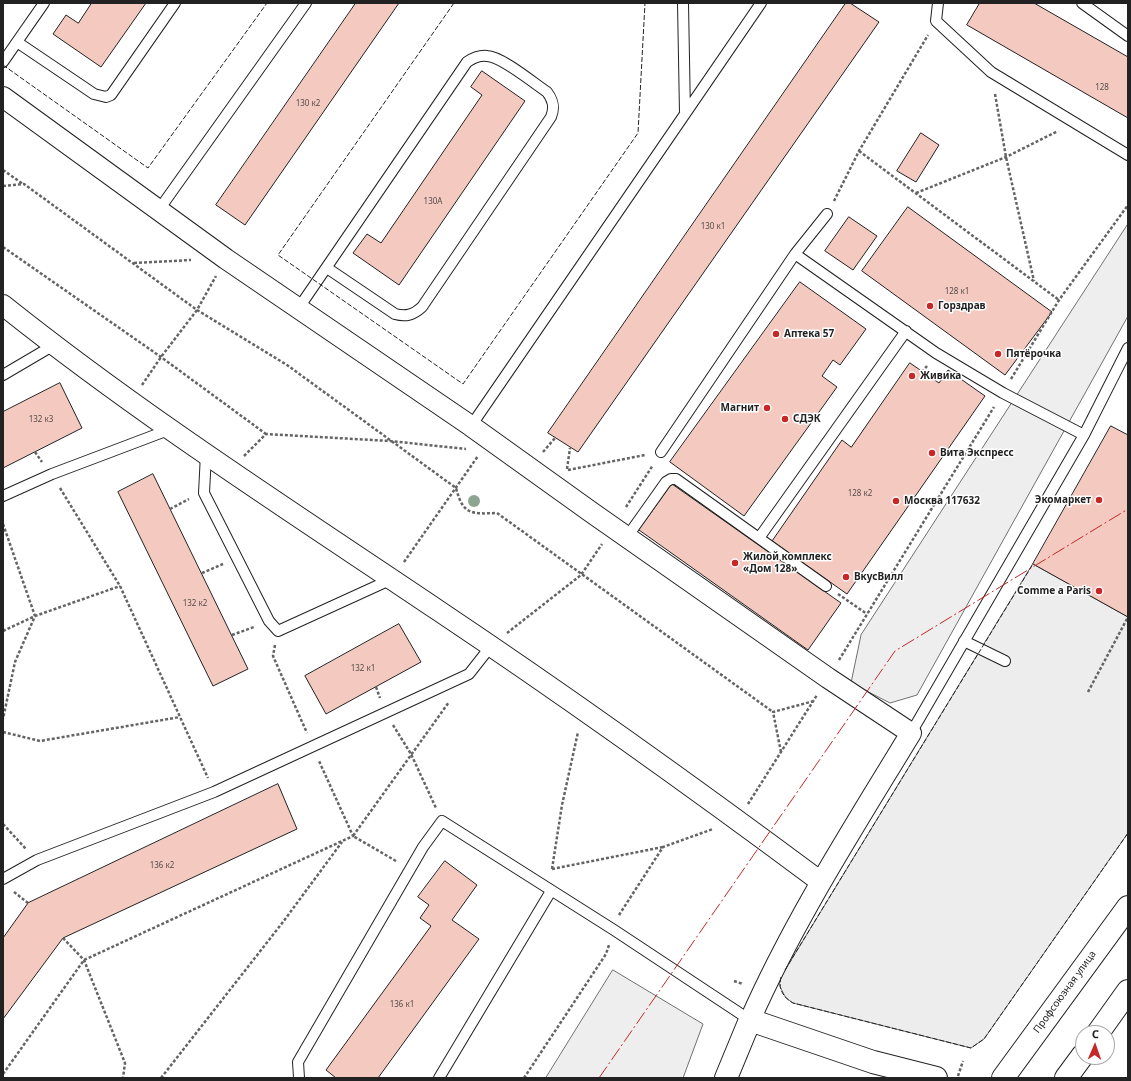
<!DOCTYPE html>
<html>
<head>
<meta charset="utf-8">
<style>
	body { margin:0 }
	#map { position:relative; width:1131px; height:1081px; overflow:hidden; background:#fff; font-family:"Noto Sans",sans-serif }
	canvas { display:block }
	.frame { position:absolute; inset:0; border:4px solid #222; pointer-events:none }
	.north { position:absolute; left:1075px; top:1025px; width:40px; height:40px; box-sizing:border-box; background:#fff; border:1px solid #a7a7a7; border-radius:50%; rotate:2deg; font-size:11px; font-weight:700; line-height:16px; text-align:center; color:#222 }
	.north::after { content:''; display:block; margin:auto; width:14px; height:18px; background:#c62828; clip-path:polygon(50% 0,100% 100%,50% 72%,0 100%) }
</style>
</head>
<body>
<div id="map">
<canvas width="1131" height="1081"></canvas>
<div class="frame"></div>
<div class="north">С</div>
</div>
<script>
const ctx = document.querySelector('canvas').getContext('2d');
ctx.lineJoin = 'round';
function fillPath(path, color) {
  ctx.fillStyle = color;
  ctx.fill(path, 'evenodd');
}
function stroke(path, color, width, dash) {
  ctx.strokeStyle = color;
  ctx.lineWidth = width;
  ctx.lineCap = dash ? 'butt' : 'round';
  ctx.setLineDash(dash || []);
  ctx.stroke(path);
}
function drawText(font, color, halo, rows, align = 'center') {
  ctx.font = font + ' "Noto Sans",sans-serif';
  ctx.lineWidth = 3;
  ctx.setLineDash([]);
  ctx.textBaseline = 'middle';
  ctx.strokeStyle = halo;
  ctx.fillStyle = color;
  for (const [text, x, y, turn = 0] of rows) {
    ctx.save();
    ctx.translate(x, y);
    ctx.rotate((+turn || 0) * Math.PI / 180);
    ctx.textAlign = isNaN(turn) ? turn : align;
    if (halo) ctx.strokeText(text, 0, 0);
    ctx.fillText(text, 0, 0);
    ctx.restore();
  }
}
const green = new Path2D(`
	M1128 224V316L917 695 890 703 851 683 861 635Z
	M613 970 703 1024 683 1078H546Z`);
fillPath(green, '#eee');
stroke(green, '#6f6f6f', 1);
const parking = new Path2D(`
	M1033 564 1128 617V833L984 1039 971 1048 793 1003 786 998 779 985 781 977Z`);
fillPath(parking, '#ededed');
stroke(parking, '#6f6f6f', 1);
const building = new Path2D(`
	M92 3H146L101 67 53 34 66 15 78 23Z
	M356 3H399L245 225 216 205Z
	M846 3H850L879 22 578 452 548 433Z
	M980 3H1034L1128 57V118L967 25Z
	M482 71 525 101 399 285 353 253 367 234 381 243 482 95 471 87Z
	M921 133 939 145 916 182 897 171Z
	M908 207 1052 312 1005 375 862 271Z
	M849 217 877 236 853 270 825 251Z
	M800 282 866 329 840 365 833 360 822 376 837 387 744 516 670 462Z
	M910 363 939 383 948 370 985 396 847 594 772 541 842 440 851 447Z
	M60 383 82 428 3 468V412Z
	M1111 426 1128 435V617L1033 564Z
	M153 474 248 669 213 686 118 492Z
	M672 484 841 603 808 650 639 530Z
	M399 624 421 662 326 714 305 676Z
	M278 784 297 829 63 938 3 1019V938L28 903Z
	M445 861 477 885 452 920 479 939 378 1078H336L326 1070 431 926 420 918 429 905 418 897Z`);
fillPath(building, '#f3c9c0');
stroke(building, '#222', 1);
const service = new Path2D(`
	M938 3 936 21 991 72 1128 155
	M1082 3 1128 36
	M17 42 94 94 106 97 111 95 175 3
	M3 62 44 3
	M685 114 761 3
	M158 211 306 3
	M827 214 795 254 936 353 1003 393 1084 435
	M298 309 467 62C473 58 479 55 487 56 501 56 535 84 547 92 553 100 555 107 551 117L422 307C413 315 406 317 395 314L327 268
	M3 375 54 345
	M471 426 685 114 683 3
	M661 452 795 254
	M206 454 204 493 269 621 278 631 392 579
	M3 496 52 474 171 429
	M627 537 666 482 671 479H676L826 586
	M759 538 906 331
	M964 641 1005 661
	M911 733 1084 435 1128 348
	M3 879 37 860 214 792 469 674 491 646
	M299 1078 298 1062 423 847 442 821 614 930 750 1020
	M439 1078 551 891`);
const minor = new Path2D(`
	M3 97 226 259 471 426 591 512 828 678 911 733C854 827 794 920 750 1020
	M3 305C142 416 292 512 439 611 569 698 696 789 821 882`);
const tertiary = new Path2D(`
	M726 1078 750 1020 873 1062 936 1078`);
const primary = new Path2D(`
	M1098 1033 1128 991
	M1003 1078 1128 907
	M1066 1078 1083 1055`);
stroke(service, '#222', 12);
stroke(minor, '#222', 22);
stroke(tertiary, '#222', 24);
stroke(primary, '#222', 24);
stroke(new Path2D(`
	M995 94 1006 157 1034 281
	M859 151 1059 300
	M3 170 23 184
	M3 186 24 184 197 310 287 365 456 488C463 515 471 514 497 513L773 712
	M916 193 1006 157 1058 131
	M834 201 859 151 928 35
	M3 247 161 357 266 434
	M134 263 191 260
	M922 372 927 366
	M1011 379 1059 300 1128 205
	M142 385 161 357 197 310 216 276
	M35 452 42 462
	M543 452 555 438
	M244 456 266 434 390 441 466 449
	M567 469 570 448
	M568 470 645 455
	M60 488 120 586 208 778
	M626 507 653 465
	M170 509 189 499
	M3 524 35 616 15 662 3 719
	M404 562 478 456
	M202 573 223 564
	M838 594 867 614
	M3 631 35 616 120 586
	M507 633 581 575 602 544
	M232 635 254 627
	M275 645 273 656 307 733
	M839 660 994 407
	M376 687 380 698
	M1088 692 1128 617
	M393 725 411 754 436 808
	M3 732 40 741 180 717
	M781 752 773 712 814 701
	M748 804 817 695
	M3 824 26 849
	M396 861 353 836 449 702
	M552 869 562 805 578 732
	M552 869 663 847
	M14 892 28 903
	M619 915 663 847 713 829
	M63 938 84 960 125 1063 123 1078
	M734 981 743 984
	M3 1074 84 960 353 836 319 761
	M958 1076 963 1061
	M161 1078 283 922 342 842
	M524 1078 606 954 609 945`), '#646464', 2.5, [3, 2]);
stroke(service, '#fff', 10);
stroke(minor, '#fff', 20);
stroke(tertiary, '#fff', 22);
stroke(primary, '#fff', 22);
stroke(new Path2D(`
	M454 3 278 255 463 384 638 133 645 3
	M3 65 148 168 267 3
	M785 970 1033 564
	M781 977C778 989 783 997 793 1003L971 1048 984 1039 1128 833`), '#222', 1, [5, 2]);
stroke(new Path2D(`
	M599 1078 895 651 1128 509`), '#c62828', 1, [14, 3, 2, 3]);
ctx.fillStyle = '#8da692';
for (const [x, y] of [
	[474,501]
]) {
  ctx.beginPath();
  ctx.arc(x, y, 6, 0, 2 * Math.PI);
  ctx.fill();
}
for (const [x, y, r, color] of [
	[930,306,4,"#c62828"],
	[776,334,4,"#c62828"],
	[998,354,4,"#c62828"],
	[912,376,4,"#c62828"],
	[767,408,4,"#c62828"],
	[785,419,4,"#c62828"],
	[932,453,4,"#c62828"],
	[1099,500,4,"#c62828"],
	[896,501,4,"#c62828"],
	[735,563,4,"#c62828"],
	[846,577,4,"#c62828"],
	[1099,591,4,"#c62828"]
]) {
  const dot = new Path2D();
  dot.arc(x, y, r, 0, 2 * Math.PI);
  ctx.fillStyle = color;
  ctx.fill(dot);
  stroke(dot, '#fff', 1.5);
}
drawText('8px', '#564c4a', null, [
	["128",1102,88],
	["130 к2",308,104],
	["130А",433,202],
	["130 к1",713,227],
	["128 к1",957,292],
	["132 к3",41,420],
	["128 к2",860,494],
	["132 к2",195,604],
	["132 к1",363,669],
	["136 к2",162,866],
	["136 к1",402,1005]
]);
drawText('bold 10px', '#222', '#fff', [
	["Горздрав",938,306],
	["Аптека 57",784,334],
	["Пятёрочка",1006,354],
	["Живика",920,376],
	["Магнит",759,408,"right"],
	["СДЭК",793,419],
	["Вита Экспресс",940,453],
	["Экомаркет",1091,500,"right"],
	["Москва 117632",904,501],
	["Жилой комплекс",743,557],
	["«Дом 128»",743,569],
	["ВкусВилл",854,577],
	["Comme a Paris",1091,591,"right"]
], 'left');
drawText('10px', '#222', '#fff', [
	["Профсоюзная улица",1065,992,-54]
]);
</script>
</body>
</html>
